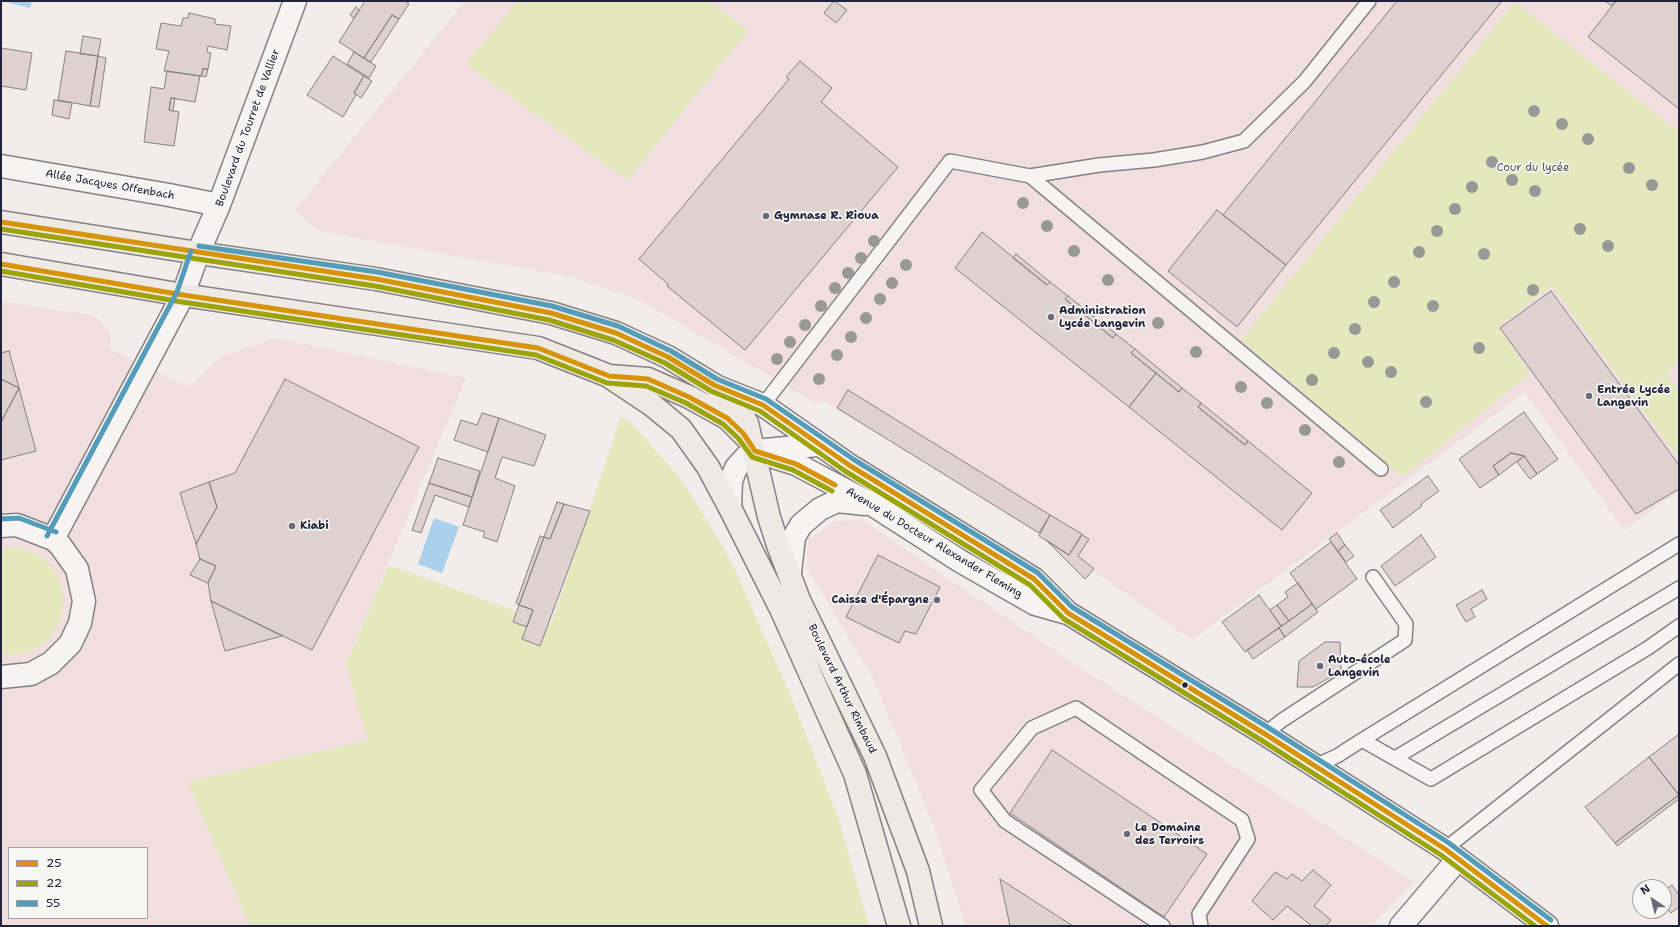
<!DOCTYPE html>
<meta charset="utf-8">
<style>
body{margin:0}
#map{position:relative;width:1680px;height:927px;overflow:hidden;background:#f2ecea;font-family:"Shantell Sans",sans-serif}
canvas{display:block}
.frame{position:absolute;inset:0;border:2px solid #22223b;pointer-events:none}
.legend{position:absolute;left:8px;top:847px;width:140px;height:72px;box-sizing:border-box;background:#f6f6f2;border:1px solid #a1a1a9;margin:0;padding:5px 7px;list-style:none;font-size:12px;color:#22223b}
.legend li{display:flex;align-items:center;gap:8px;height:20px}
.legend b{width:20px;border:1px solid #a1a1a9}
.north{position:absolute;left:1632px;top:879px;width:40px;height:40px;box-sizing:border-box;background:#f6f6f2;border:1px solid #a1a1a9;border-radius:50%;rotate:325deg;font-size:11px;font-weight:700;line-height:16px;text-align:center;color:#22223b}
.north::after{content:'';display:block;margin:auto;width:14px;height:18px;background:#6b6978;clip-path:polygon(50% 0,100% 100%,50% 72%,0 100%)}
</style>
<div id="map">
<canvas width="1680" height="927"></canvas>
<div class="frame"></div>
<ul class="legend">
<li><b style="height:5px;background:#d7940a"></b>25</li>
<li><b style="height:5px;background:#9ca409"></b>22</li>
<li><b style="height:5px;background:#539cba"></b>55</li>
</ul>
<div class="north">N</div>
</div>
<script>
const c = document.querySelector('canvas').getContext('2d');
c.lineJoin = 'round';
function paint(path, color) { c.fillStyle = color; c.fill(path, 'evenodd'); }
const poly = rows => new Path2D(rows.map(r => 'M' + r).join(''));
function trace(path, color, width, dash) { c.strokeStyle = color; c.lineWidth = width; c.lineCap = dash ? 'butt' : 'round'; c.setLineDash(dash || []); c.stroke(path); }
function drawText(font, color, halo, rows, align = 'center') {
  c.font = font + ' "Shantell Sans",sans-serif'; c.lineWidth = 3.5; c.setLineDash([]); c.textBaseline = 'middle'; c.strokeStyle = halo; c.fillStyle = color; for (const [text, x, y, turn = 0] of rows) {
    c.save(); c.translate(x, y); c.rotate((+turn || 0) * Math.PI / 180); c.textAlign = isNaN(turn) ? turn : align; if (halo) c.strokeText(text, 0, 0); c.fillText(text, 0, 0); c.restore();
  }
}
paint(poly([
 [465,1,1679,1,1679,491,1624,530,1525,392,1192,640,1094,571,1085,579,1046,540,1039,536,1039,533,824,400,816,404,642,301,567,276,318,231,295,210],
 [1,301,95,316,111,333,110,349,190,387,222,356,276,338,466,378,346,663,371,741,251,926,1,926],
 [9,848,147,848,147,918,9,918],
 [862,520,1073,663,1414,882,1371,926,966,926,935,829,874,680,807,568,808,540,834,521]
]), '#f0dfde');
paint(poly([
 [518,1,709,1,748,31,627,180,466,64],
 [1515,2,1679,132,1679,358,1667,374,1679,392,1679,459,1552,286,1498,327,1530,373,1403,477,1241,340],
 [621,417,630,422,682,480,728,555,790,694,839,820,869,926,250,926,188,782,368,740,346,664,389,565,551,624],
 [1,548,19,548,37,554,51,566,60,582,64,600,61,618,52,635,39,647,23,654,1,654]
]), '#e3e8bd');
paint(poly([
 [1,1,32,1,30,8],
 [434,518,459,527,442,573,418,564]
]), '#abd0eb');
const building = poly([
 [365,1,404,1,409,4,399,19,392,15,364,58,339,42,365,1],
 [834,1,847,10,836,23,824,13,834,1],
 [1397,1,1502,1,1286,265,1223,215,1397,1],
 [1605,1,1616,1,1612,6,1605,1],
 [1616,1,1679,1,1679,109,1588,37,1616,1],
 [356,7,359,10,354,18,350,15,356,7],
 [189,13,215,19,215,24,231,26,227,50,208,46,207,52,211,53,208,69,203,69,201,76,164,71,169,51,156,49,161,23,181,26,183,18,188,18,189,13],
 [392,15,399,19,371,62,364,58,392,15],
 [83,36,101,39,98,56,80,54,83,36],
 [1,48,32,53,26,90,1,86,1,48],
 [66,51,98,56,90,106,58,100,66,51],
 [354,52,376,66,369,78,347,64,354,52],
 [98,56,106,58,99,107,90,106,98,56],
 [333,56,364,76,354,93,356,95,343,117,307,95,333,56],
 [800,61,832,88,821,102,898,167,745,350,667,286,668,284,639,259,789,79,786,77,800,61],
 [203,69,208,69,206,77,201,76,203,69],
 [167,71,200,76,195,102,171,98,169,110,179,112,174,146,144,142,151,87,164,89,167,71],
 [364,76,372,81,361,98,354,93,364,76],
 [171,98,175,98,173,111,169,110,171,98],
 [54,100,72,103,69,119,52,115,54,100],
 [1217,210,1286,265,1237,327,1168,271,1217,210],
 [982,232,1047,285,1050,282,1068,296,1065,299,1113,338,1116,334,1135,349,1131,353,1156,373,1129,407,955,268,982,232],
 [1016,254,1050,282,1047,285,1013,258,1016,254],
 [1551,291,1679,465,1679,489,1636,514,1500,328,1551,291],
 [1068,296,1116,334,1113,338,1065,299,1068,296],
 [1135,349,1182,388,1179,392,1131,353,1135,349],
 [9,351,19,388,1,379,1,353,9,351],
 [1156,373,1179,392,1182,388,1201,403,1198,407,1245,445,1248,441,1312,493,1282,530,1129,407,1156,373],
 [1,379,19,388,1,422,1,379],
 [285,379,419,447,312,650,211,601,208,583,216,566,200,559,196,544,217,507,209,482,235,473,285,379],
 [19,388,36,451,1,460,1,422,19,388],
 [848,390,1050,515,1039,533,837,408,848,390],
 [1201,403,1248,441,1245,445,1198,407,1201,403],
 [1524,412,1558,459,1537,474,1524,456,1511,453,1493,466,1499,475,1480,488,1459,459,1524,412],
 [482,413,499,418,488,452,454,440,461,420,477,425,482,413],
 [499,418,546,435,534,466,502,457,495,478,515,486,497,542,483,537,485,532,463,525,499,418],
 [1511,453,1524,456,1499,475,1493,466,1511,453],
 [1524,456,1537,474,1530,479,1517,462,1524,456],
 [438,458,480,471,472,497,429,483,438,458],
 [1428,476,1439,491,1421,504,1422,506,1393,528,1380,510,1428,476],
 [209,482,217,507,196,544,180,493,209,482],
 [429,483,472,497,469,507,435,495,421,533,412,530,429,483],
 [557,502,564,504,550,539,544,537,557,502],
 [564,504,590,511,540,646,522,639,533,610,519,605,544,537,550,539,564,504],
 [1050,515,1082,534,1069,555,1039,536,1050,515],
 [1337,533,1345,545,1338,551,1329,539,1337,533],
 [1082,535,1089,539,1078,556,1094,569,1085,579,1046,540,1069,555,1082,535],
 [1421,535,1436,557,1395,586,1381,566,1421,535],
 [540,536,544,537,519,605,516,603,540,536],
 [1331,542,1357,579,1316,609,1290,573,1331,542],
 [1345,545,1354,556,1346,562,1338,551,1345,545],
 [878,555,940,587,916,634,905,631,899,643,846,617,878,555],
 [200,559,216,566,208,583,190,575,200,559],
 [1298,583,1312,604,1289,621,1277,605,1288,597,1285,592,1298,583],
 [1482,590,1487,599,1471,609,1475,617,1466,622,1456,605,1482,590],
 [1259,595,1281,626,1245,652,1222,622,1259,595],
 [211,601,282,636,225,651,211,601],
 [1312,604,1318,612,1285,637,1279,628,1312,604],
 [519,605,533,610,527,627,513,622,519,605],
 [1277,605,1289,621,1281,626,1270,610,1277,605],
 [1279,628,1285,637,1253,659,1247,650,1279,628],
 [1325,642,1340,642,1341,671,1313,687,1297,687,1299,661,1325,642],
 [1679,734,1679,795,1649,757,1679,734],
 [1052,750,1207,854,1164,917,1010,813,1052,750],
 [1649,757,1679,795,1615,843,1585,807,1649,757],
 [1679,795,1679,799,1617,846,1615,843,1679,795],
 [1313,870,1331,885,1314,906,1331,920,1326,926,1312,926,1287,906,1273,920,1252,901,1275,872,1287,879,1292,874,1302,881,1313,870],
 [1000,879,1073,926,1010,926,1000,879],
 [1672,885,1679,895,1679,907,1671,913,1664,905,1664,891,1672,885]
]);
paint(building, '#ded1d0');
trace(building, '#848185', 1);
const lane = poly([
 [1030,176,1099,165,1154,160,1203,152,1244,141,1305,81,1369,1],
 [763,405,950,161,1030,176,1381,469],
 [1265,734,1281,721,1405,640,1406,624,1373,577],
 [1362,740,1679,544],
 [1395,758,1679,588],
 [1315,766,1337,756,1362,740,1431,779,1648,648,1679,626],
 [1445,849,1679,664],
 [1163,926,1005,821,981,790,1032,728,1076,708,1242,820,1248,839,1199,914,1201,926]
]);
const street = poly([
 [1,166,169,195,219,205],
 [198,253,219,205,295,1],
 [1401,926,1458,859]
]);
const secondary = poly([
 [715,386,763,405,849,465,1034,579,1068,613,1265,734,1445,849,1547,926],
 [755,451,796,464,873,505,960,561,1035,604,1067,613],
 [730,508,731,481,736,468,746,457,755,451,817,445],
 [1,526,17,525,53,539,60,545,77,569,84,601,80,623,73,638,70,644,51,663,31,674,1,677],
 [53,539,183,295,198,253],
 [790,572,794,537,801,525,820,509,837,501,865,504]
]);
const primary = poly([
 [1,222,198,253,376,279,551,313,616,333,668,357,714,385,734,403,747,423,769,517,778,545,799,600,875,756,918,871,931,926],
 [1,264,183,295,538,348,609,376,648,379,689,397,727,418,747,438],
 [610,377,652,405,681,429,708,467,730,508,781,609,855,774,899,926]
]);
trace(lane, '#848185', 16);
trace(street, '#848185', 25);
trace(secondary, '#848185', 25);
trace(primary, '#848185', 25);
trace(lane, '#f5f4f2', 13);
trace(street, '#f5f4f2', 22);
trace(secondary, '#f5f4f2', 22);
trace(primary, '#eee9e2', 22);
trace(poly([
 [1,222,376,279,551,313,616,333,668,357,714,385,763,405,849,465,1034,579,1068,613,1265,734,1445,849,1547,926],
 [1,264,183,295,538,348,609,376,648,379,689,397,727,418,743,433,755,451,796,464,835,485]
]), '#d7940a', 5);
trace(poly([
 [1,229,375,286,549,320,613,340,665,363,711,391,760,411,845,471,1030,585,1064,619,1261,740,1441,855,1535,926],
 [1,271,182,302,536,355,607,383,646,386,686,403,723,424,738,438,752,457,793,470,832,491]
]), '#9ca409', 5);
trace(poly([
 [199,246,377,272,552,306,618,326,671,351,717,379,766,399,853,459,1038,573,1072,607,1269,728,1449,843,1551,920],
 [1,519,19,518,56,532],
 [47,536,177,292,191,251]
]), '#539cba', 5);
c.fillStyle = '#989896';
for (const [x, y] of [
 [1534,111],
 [1562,124],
 [1588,139],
 [1492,162],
 [1629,168],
 [1512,180],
 [1652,185],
 [1472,187],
 [1535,191],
 [1023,203],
 [1455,209],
 [1047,226],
 [1580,229],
 [1437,231],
 [874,241],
 [1608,246],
 [1074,251],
 [1419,252],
 [1484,254],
 [861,258],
 [906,265],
 [848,273],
 [1108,280],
 [1394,282],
 [892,283],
 [835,288],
 [1533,290],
 [880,299],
 [1374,302],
 [821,306],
 [1433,306],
 [866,318],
 [1158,323],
 [805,325],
 [1355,329],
 [851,337],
 [790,342],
 [1479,348],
 [1196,352],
 [1334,353],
 [837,355],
 [777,359],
 [1368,362],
 [1391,372],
 [819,379],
 [1312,380],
 [1241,387],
 [1426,402],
 [1267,403],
 [1305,430],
 [1339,462]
]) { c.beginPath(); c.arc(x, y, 6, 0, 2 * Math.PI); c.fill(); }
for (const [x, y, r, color] of [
 [766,216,4,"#6b6978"],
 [1051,317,4,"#6b6978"],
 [1589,396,4,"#6b6978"],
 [292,526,4,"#6b6978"],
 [937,600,4,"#6b6978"],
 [1320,666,4,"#6b6978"],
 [1185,685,3.5,"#22223b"],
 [1127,834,4,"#6b6978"]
]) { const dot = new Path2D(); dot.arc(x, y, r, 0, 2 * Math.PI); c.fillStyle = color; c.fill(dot); trace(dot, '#f6f6f2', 1.5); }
drawText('11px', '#22223b', '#f6f6f2', [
 ["Boulevard du Tourret de Vallier",248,128,-70],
 ["Allée Jacques Offenbach",110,185,10],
 ["Avenue du Docteur Alexander Fleming",934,543,31],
 ["Boulevard Arthur Rimbaud",842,689,64]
]);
drawText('11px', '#4f5352', '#f6f6f2', [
 ["Cour du lycée",1533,168]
]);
drawText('bold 11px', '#22223b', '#f6f6f2', [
 ["Gymnase R. Rioua",774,216],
 ["Administration",1059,311],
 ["Lycée Langevin",1059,324],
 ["Entrée Lycée",1597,390],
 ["Langevin",1597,403],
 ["Kiabi",300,526],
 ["Caisse d'Épargne",929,600,"right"],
 ["Auto-école",1328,660],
 ["Langevin",1328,673],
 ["Le Domaine",1135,828],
 ["des Terroirs",1135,841]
], 'left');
</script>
